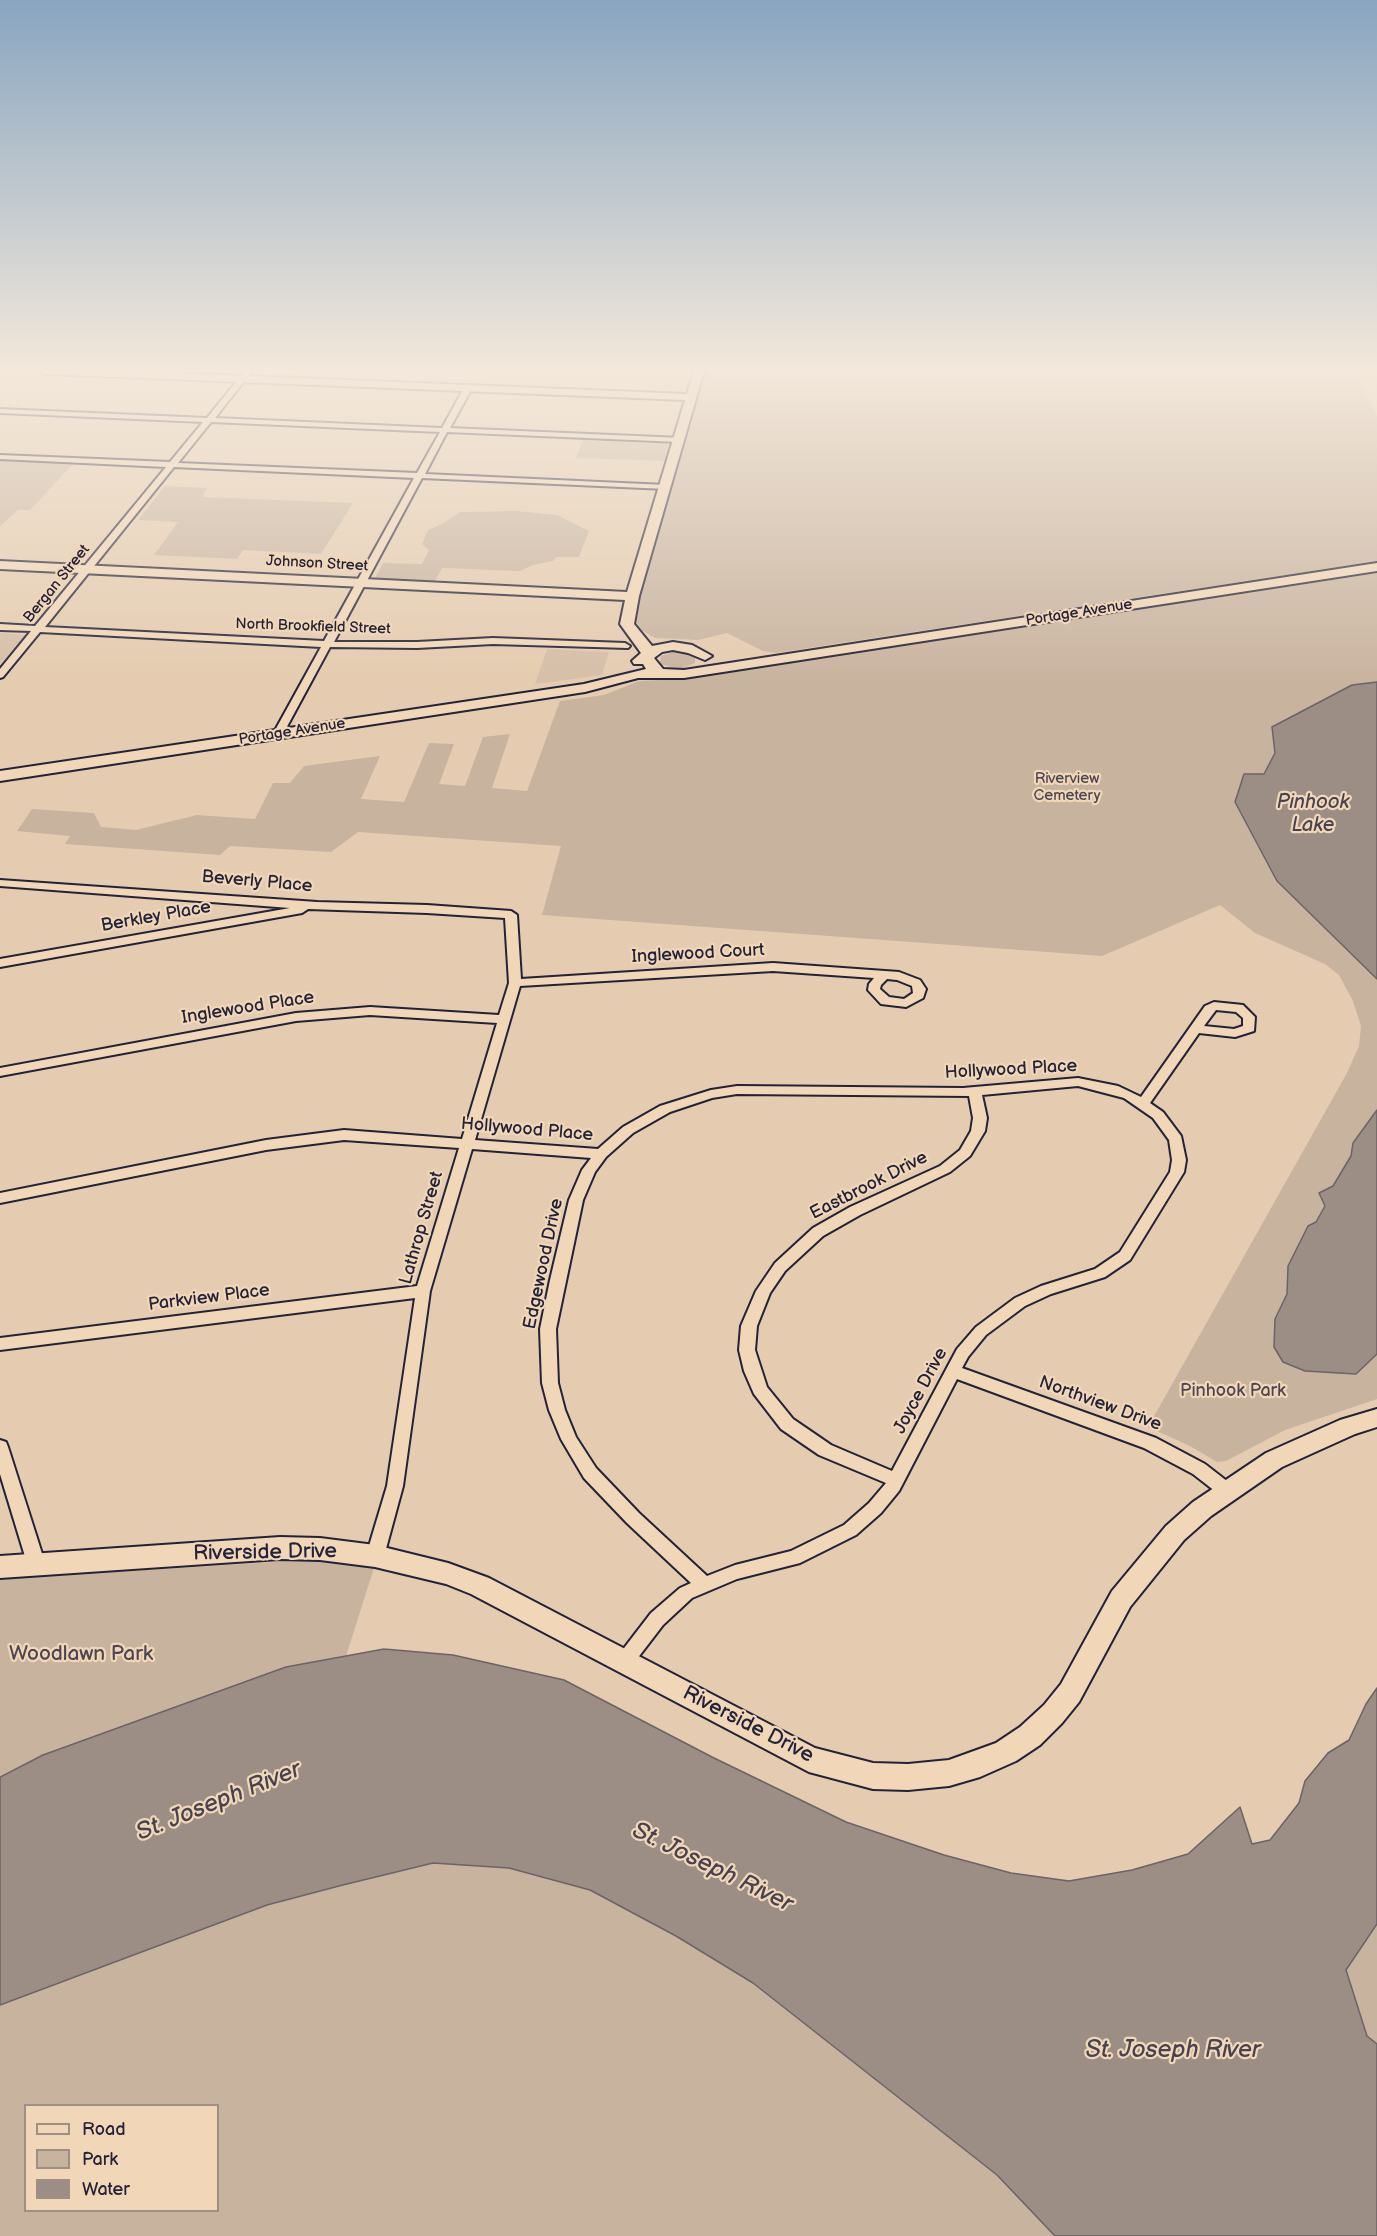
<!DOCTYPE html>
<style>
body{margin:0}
#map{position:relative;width:1377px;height:2236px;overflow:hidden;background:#e5ccb0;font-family:"Balsamiq Sans",sans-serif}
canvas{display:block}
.legend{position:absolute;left:24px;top:2104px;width:195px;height:108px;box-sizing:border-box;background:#f1d7b8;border:2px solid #9e8f86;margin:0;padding:8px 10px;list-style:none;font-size:18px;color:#22223b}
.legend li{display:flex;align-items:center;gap:12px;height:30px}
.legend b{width:30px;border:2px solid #9e8f86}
</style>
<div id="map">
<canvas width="1377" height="2236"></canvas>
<ul class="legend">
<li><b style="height:8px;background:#f1d7b8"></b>Road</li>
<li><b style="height:16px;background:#c8b39f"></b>Park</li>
<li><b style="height:16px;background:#9c8e85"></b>Water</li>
</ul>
</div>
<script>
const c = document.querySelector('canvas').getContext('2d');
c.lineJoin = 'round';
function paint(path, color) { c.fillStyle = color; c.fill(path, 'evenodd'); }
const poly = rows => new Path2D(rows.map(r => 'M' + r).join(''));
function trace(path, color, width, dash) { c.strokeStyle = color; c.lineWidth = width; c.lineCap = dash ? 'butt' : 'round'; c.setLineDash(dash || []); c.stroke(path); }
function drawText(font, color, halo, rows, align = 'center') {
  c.font = font + ' "Balsamiq Sans",sans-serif'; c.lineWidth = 4.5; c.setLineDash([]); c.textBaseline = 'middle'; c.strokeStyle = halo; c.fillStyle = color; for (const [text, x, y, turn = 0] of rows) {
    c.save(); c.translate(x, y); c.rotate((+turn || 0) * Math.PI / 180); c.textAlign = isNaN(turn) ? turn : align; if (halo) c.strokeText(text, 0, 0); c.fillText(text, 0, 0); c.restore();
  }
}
paint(poly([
 [0,633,25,635,0,664],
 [547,649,609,652,602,675,535,684]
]), '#d6bea7');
paint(poly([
 [704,371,1355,371,1377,416,1377,561,776,653,763,651,727,633,698,640,655,638,641,630,635,622,634,614],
 [583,440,669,444,665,461,576,458],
 [0,460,73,464,30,510,18,510,0,526],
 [165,486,207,488,202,497,353,503,321,554,243,550,237,559,154,555,178,522,138,520],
 [516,511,557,515,589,531,579,557,556,557,553,561,533,565,520,571,442,568,435,581,375,578,383,563,422,564,429,550,422,544,428,530,442,524,460,512],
 [1377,573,1377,682,1352,685,1272,727,1275,753,1264,774,1277,881,1377,979,1377,1110,1353,1143,1351,1156,1325,1206,1288,1266,1288,1294,1275,1319,1274,1347,1283,1362,1305,1371,1356,1374,1377,1354,1377,1399,1285,1430,1226,1461,1217,1462,1190,1446,1148,1427,1347,1073,1359,1046,1361,1026,1353,1001,1339,975,1325,964,1255,933,1220,905,1102,956,542,915,561,846,358,832,331,852,230,846,220,855,65,844,70,836,17,831,32,809,94,813,101,827,136,830,197,815,255,819,273,783,290,783,304,766,380,756,361,799,404,802,429,743,454,744,439,784,465,786,483,737,510,734,492,788,527,791,560,701,604,695,639,681,684,679],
 [674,652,689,654,695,658,695,663,680,669,660,664,661,656],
 [308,1560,374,1568,346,1656,286,1667,43,1755,0,1776,0,1579],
 [433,1863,509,1868,590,1890,676,1936,753,1983,997,2175,1055,2236,0,2236,0,2005,267,1905],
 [26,2106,218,2106,218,2210,26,2210],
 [1377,1924,1377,2044,1367,2036,1346,1970]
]), '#c8b39f');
const water = poly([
 [1377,682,1377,979,1277,881,1235,802,1244,774,1264,774,1275,753,1272,727,1352,685,1377,682],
 [1377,1110,1377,1354,1356,1374,1305,1371,1283,1362,1274,1347,1275,1319,1287,1294,1288,1266,1308,1226,1316,1222,1325,1206,1319,1193,1333,1186,1351,1156,1353,1143,1377,1110],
 [384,1649,453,1655,564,1680,712,1757,846,1822,944,1855,1011,1873,1069,1881,1132,1870,1188,1854,1240,1807,1252,1844,1270,1840,1299,1803,1305,1781,1328,1753,1349,1740,1366,1704,1377,1688,1377,1924,1346,1970,1367,2036,1377,2044,1377,2236,1055,2236,997,2175,753,1983,676,1936,590,1890,509,1868,433,1863,343,1885,267,1905,0,2005,0,1777,43,1755,286,1667,384,1649]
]);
paint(water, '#9c8e85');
trace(water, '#6b6367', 1.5);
const street = poly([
 [245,371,252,371,215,418,442,428,464,388,468,386,472,388,450,428,682,438,682,442,679,442,447,432,425,474,666,485,670,487,666,489,422,478,334,642,417,642,493,638,625,643,630,646,628,648,493,644,417,648,330,647,283,734,278,737,273,734,321,647,40,632,3,677,0,678,0,669,31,631,0,630,0,624,35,626,166,467,0,459,0,455,170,462,203,422,0,413,0,409,207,418,245,371],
 [211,422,440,432,417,473,178,463,211,422],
 [174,467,414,478,324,641,45,627,174,467],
 [0,880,317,902,427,905,511,911,517,915,521,979,773,963,899,972,920,980,926,989,923,998,906,1007,881,1004,868,990,869,984,874,978,773,971,520,986,475,1140,598,1149,623,1127,660,1106,711,1090,737,1086,963,1088,1078,1078,1118,1086,1141,1097,1205,1006,1214,1002,1243,1005,1255,1017,1254,1031,1235,1037,1199,1033,1150,1103,1163,1112,1181,1136,1186,1160,1184,1172,1130,1260,1105,1277,1051,1294,1025,1306,986,1335,968,1357,962,1368,1156,1438,1205,1464,1232,1485,1234,1490,1232,1495,1226,1497,1220,1495,1193,1474,1144,1448,957,1379,899,1491,881,1513,856,1535,800,1563,737,1579,692,1598,663,1625,630,1668,624,1670,618,1668,615,1662,618,1656,651,1613,680,1588,691,1583,627,1523,584,1478,561,1439,549,1410,542,1383,540,1329,550,1280,569,1200,582,1170,591,1158,472,1149,430,1291,403,1486,384,1556,381,1561,375,1563,369,1561,366,1556,387,1486,415,1298,0,1350,0,1338,417,1286,459,1148,344,1140,266,1150,0,1203,0,1193,266,1140,344,1130,462,1139,497,1023,370,1015,296,1021,0,1076,0,1068,296,1013,370,1007,499,1015,509,983,505,918,427,913,308,909,302,913,0,967,0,959,290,908,0,886,0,880],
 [887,979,897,980,912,986,913,993,904,999,889,997,880,989,881,985,887,979],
 [1216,1010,1236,1012,1243,1018,1243,1026,1234,1029,1204,1026,1216,1010],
 [1078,1086,1124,1098,1153,1118,1169,1140,1172,1160,1170,1172,1120,1252,1095,1269,1041,1286,1015,1298,976,1327,957,1349,892,1471,831,1445,793,1419,767,1387,755,1350,757,1326,770,1293,785,1271,823,1236,860,1215,950,1172,970,1156,985,1131,987,1118,982,1095,1078,1086],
 [737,1094,969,1096,973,1118,971,1131,960,1150,940,1166,850,1207,813,1228,775,1263,756,1291,741,1326,739,1350,744,1371,754,1394,781,1429,819,1455,886,1483,869,1503,844,1525,791,1551,735,1565,707,1576,639,1513,596,1468,576,1437,565,1410,558,1383,556,1329,583,1200,595,1172,606,1157,633,1133,670,1112,712,1098,737,1094],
 [0,1440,6,1442,8,1447,45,1563,42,1568,36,1570,30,1568,27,1563,0,1474,0,1440]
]);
const secondary = poly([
 [39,371,126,371,687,394,694,371,704,371,639,596,634,624,652,646,673,642,692,645,712,656,705,660,688,653,673,650,662,652,654,658,663,669,684,670,1377,563,1377,571,684,678,638,678,585,692,0,781,0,771,584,684,646,669,643,664,634,664,632,661,641,653,620,624,625,600,0,569,0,561,627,592,685,400,44,374,39,371],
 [1377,1409,1377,1427,1355,1434,1282,1467,1211,1516,1184,1540,1130,1607,1079,1702,1062,1723,1040,1745,1016,1761,980,1777,949,1786,908,1790,873,1789,809,1772,471,1594,446,1584,375,1567,320,1560,280,1559,0,1578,0,1556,280,1537,320,1538,375,1545,448,1563,489,1578,815,1748,873,1763,908,1764,949,1760,996,1743,1020,1727,1044,1705,1061,1684,1112,1591,1166,1526,1193,1502,1266,1453,1340,1420,1377,1409]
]);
trace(street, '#22223b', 4);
trace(secondary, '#22223b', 4);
paint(street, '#f1d7b8');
paint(secondary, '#f1d7b8');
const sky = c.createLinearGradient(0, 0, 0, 684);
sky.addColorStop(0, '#89a5c0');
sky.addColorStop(0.54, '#f3e8db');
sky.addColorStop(1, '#f3e8db00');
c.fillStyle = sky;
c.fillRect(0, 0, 1377, 684);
drawText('15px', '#22223b', '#f1d7b8', [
 ["Johnson Street",317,564,3],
 ["Bergan Street",57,584,-51],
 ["Portage Avenue",1079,613,-9],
 ["North Brookfield Street",313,627,2],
 ["Portage Avenue",292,732,-9]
]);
drawText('15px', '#4c4654', '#f1d7b8', [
 ["Riverview",1067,779],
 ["Cemetery",1067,796]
]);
drawText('18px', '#22223b', '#f1d7b8', [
 ["Beverly Place",257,882,5],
 ["Berkley Place",156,917,-10],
 ["Inglewood Court",698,954,-3],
 ["Inglewood Place",248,1008,-9],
 ["Hollywood Place",1011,1070,-3],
 ["Hollywood Place",527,1130,5],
 ["Eastbrook Drive",869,1186,-27],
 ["Lathrop Street",422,1228,-74],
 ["Edgewood Drive",544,1264,-78],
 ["Parkview Place",209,1298,-7],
 ["Joyce Drive",921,1391,-62],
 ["Northview Drive",1100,1404,20]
]);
drawText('18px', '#4c4654', '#f1d7b8', [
 ["Pinhook Park",1233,1391]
]);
drawText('italic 20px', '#474251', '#f1d7b8', [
 ["Pinhook",1313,803],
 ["Lake",1313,826]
]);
drawText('21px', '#22223b', '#f1d7b8', [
 ["Riverside Drive",265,1553,-1],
 ["Riverside Drive",748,1725,27]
]);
drawText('21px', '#4c4654', '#f1d7b8', [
 ["Woodlawn Park",81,1655]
]);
drawText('italic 24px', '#474251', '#f1d7b8', [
 ["St. Joseph River",219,1802,-22],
 ["St. Joseph River",712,1868,26],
 ["St. Joseph River",1173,2051]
]);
</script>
